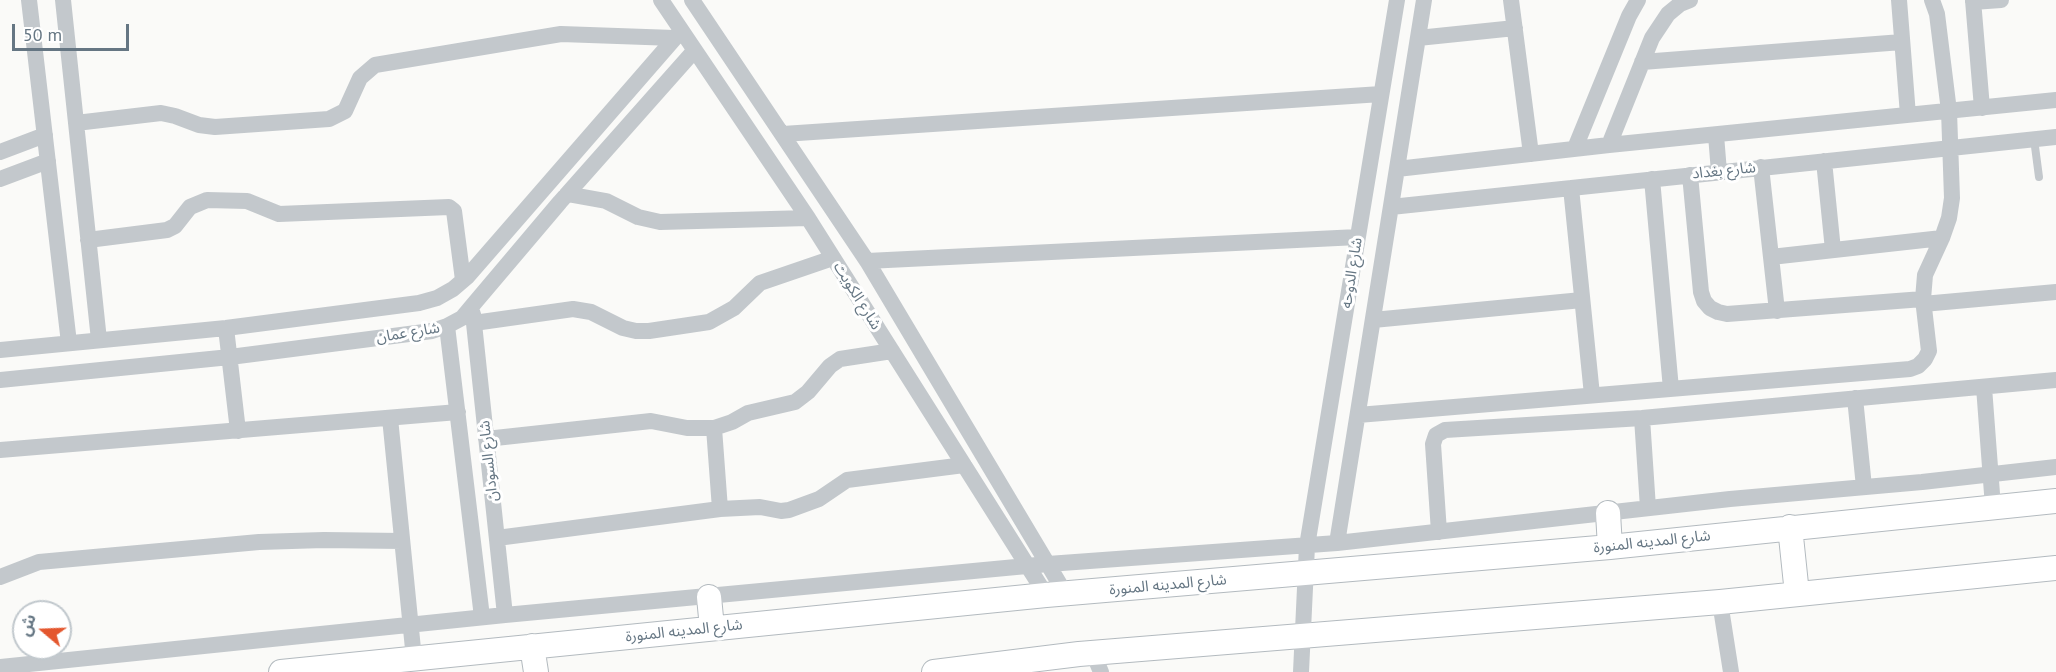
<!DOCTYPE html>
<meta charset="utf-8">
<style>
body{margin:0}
#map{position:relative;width:2056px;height:672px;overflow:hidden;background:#fafaf8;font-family:"PT Sans","Noto Sans Arabic",sans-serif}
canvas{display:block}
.north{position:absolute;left:12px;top:600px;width:60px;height:60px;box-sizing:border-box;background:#fff;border:2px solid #c1c8cd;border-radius:50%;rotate:289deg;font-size:16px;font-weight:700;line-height:24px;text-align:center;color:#657683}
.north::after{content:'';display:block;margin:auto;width:21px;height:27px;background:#e4572e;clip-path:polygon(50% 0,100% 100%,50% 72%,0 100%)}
.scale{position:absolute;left:12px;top:24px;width:117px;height:27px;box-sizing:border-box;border:3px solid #657683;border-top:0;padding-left:8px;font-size:18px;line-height:21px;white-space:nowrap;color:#657683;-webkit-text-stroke:4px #fff;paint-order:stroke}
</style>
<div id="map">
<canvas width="2056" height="672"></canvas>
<div class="north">ش</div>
<div class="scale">50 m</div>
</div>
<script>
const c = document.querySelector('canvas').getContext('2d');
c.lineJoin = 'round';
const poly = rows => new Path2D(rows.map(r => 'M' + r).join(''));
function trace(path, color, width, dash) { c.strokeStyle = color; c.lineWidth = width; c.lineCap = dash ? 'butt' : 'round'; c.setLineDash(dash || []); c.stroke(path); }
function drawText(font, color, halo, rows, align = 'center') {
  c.font = font + ' "PT Sans","Noto Sans Arabic",sans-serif'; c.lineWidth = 6; c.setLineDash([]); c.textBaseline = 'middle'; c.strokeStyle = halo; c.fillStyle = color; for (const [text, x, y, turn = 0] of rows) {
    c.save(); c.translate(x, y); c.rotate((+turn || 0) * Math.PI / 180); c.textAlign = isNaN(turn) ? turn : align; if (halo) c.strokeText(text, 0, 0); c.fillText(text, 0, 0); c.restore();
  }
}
const secondary = poly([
 [1608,513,1610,547],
 [1790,527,1797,594],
 [709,597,712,628],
 [532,646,536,672],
 [281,672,1046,595,1610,547,2056,501],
 [934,672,1079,654,1720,602,2056,568]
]);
trace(secondary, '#b3babf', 26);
trace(poly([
 [2034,139,2039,177]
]), '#c3c8cc', 8);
trace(poly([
 [29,0,69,343],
 [63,0,99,340],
 [661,0,808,218,1046,595],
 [692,0,867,261,1065,593],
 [1511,0,1531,154],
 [1899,0,1908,115],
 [1973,0,1982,108],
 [1973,2,2001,0],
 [1418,38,1515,28],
 [1642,62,1902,42],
 [76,123,161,113,175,116,199,125,215,127,329,119,345,111,360,78,375,65,561,34,674,38],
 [783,134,1381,94],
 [1716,135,1719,172],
 [1609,145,1652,38,1668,14,1680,4,1690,0],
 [1575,148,1629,16,1638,0],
 [0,152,45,135],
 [1824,161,1833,250],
 [1761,167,1777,311],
 [1397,169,1609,145,2056,100],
 [1690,175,1701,292,1704,301,1710,308,1718,312,1727,314,1923,299],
 [0,179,48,161],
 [1652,179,1671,389],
 [1571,188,1592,395],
 [567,194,606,201,638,217,660,222,808,218],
 [1391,207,2056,137],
 [88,240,167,230,175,226,190,207,207,200,247,201,279,214,449,207,454,211,463,280],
 [1771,257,1942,238],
 [867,261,1358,237],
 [1923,304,2056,292],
 [473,314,505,615],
 [1373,320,1582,300],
 [474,323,573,309,591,312,623,328,636,331,649,331,709,322,734,308,760,283,833,258],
 [447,326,482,617],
 [226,328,238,431],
 [0,350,226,328,419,303,437,298,453,289,467,277,681,31],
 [0,380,230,357,432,331,447,326,462,318,472,306,560,202,694,51],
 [1984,387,1993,507],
 [1855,398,1864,487],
 [1358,415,1910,369,1918,366,1925,359,1929,351,1923,299,1925,275,1942,238,1949,218,1952,198,1949,111,1937,14,1932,0],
 [390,418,414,659],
 [1642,418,1648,508],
 [714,428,720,509],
 [486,439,651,421,687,428,714,428,732,422,748,413,795,402,808,392,830,366,840,359,892,351],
 [0,450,458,412],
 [1439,532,1433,444,1436,435,1445,430,1642,418,2056,380],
 [497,538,720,509,760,507,781,511,789,510,819,499,847,480,964,465],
 [1337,543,1424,0],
 [0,577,39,562,259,542,324,540,402,541],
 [1720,602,1731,672],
 [1093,653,1101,672],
 [0,667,505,615,1048,564,1337,543,1730,499,1922,482,2056,467],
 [1301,672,1307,546,1397,0]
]), '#c3c8cc', 16);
trace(secondary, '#fff', 24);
drawText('15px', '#657683', '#fff', [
 ["شارع بغداد",1724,171,-6],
 ["شارع الدوحه",1352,273,-81],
 ["شارع الكويت",857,296,58],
 ["شارع عمان",408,333,-9],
 ["شارع السودان",489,461,-96],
 ["شارع المدينه المنورة",1652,542,-6],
 ["شارع المدينه المنورة",1168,585,-5],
 ["شارع المدينه المنورة",684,631,-6]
]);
</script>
